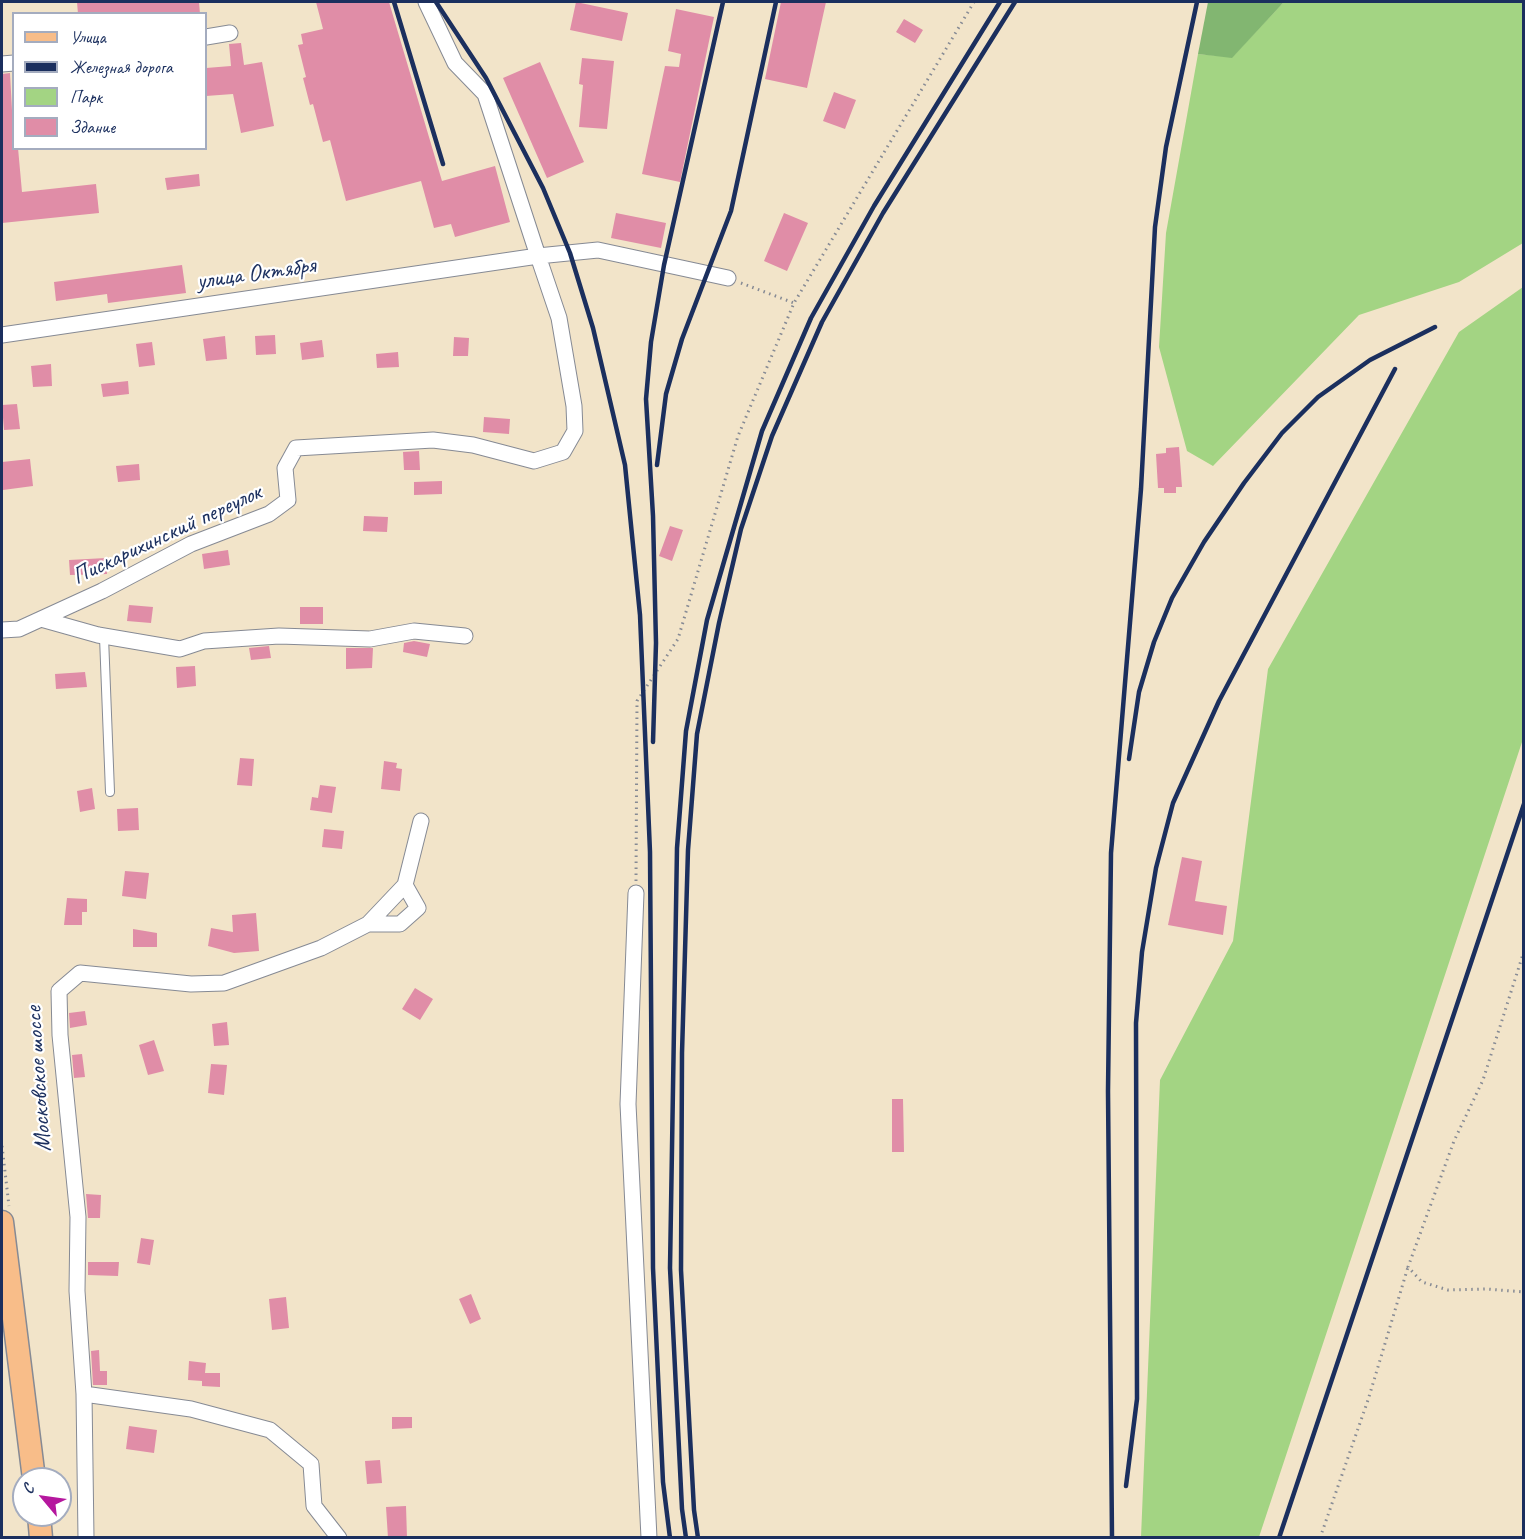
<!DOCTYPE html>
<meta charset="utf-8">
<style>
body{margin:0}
#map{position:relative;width:1525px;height:1539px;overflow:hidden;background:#f2e4c9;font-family:Caveat,sans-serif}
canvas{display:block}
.frame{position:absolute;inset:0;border:3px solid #1b2f5e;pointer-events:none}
.legend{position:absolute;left:12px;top:12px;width:195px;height:138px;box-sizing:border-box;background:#fff;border:2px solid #a4acbf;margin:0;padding:8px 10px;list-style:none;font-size:18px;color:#1b2f5e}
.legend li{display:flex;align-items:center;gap:12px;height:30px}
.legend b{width:30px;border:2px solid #a4acbf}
.north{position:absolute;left:12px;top:1467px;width:60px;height:60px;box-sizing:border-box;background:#fff;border:2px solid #a4acbf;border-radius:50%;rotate:299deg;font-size:16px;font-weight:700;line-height:24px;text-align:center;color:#1b2f5e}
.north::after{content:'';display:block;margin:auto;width:21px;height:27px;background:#b5179e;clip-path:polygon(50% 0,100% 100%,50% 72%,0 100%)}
</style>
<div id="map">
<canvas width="1525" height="1539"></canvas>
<div class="frame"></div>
<ul class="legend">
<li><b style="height:8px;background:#f8bd89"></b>Улица</li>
<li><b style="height:8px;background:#1b2f5e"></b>Железная дорога</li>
<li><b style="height:16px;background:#a3d483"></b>Парк</li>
<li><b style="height:16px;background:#e08da7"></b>Здание</li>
</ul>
<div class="north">С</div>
</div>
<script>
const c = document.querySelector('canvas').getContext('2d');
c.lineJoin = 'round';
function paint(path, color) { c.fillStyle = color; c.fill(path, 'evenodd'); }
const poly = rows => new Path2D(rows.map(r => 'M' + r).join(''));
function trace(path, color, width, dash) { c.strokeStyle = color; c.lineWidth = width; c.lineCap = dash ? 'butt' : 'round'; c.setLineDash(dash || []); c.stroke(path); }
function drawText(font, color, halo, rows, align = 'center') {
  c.font = font + ' Caveat,sans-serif'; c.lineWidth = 4.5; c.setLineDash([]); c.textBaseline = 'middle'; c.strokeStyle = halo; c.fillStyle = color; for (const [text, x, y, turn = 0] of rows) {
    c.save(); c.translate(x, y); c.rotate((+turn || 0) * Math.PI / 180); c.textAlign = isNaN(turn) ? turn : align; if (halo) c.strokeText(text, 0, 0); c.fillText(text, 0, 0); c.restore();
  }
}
paint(poly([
 [1284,2,1523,2,1523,243,1459,282,1359,315,1213,466,1187,451,1159,347,1166,233,1198,54,1232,57],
 [1523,287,1523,739,1259,1537,1141,1537,1160,1080,1233,941,1268,669,1459,332]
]), '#a3d483');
paint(poly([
 [1208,2,1284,2,1232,58,1198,54]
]), '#82b671');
paint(poly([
 [77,2,199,2,200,14,78,14],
 [316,2,389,2,442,181,495,166,510,222,455,237,451,224,434,228,421,181,346,201,330,140,323,142,313,104,310,105,303,78,306,77,298,45,303,44,301,34,323,29],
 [576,2,628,13,622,41,570,30],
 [781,2,826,2,807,88,765,79],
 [676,9,714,17,680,182,642,174,665,66,679,67,681,54,668,51],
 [904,19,923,30,915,43,896,32],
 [241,43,244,65,262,62,274,126,241,133,233,94,206,96,206,68,231,66,229,44],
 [582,58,614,61,607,129,579,127,583,85,579,84],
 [540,62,584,162,547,178,503,78],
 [10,73,14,148,18,148,22,192,96,184,99,213,2,223,2,74],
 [834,92,856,100,845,129,823,121],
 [199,174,200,186,167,190,165,178],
 [616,213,666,223,661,248,611,238],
 [784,213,808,223,787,271,764,261],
 [182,265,186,293,108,303,107,294,56,301,54,282],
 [275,335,276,354,256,355,255,336],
 [225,336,227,359,206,361,203,339],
 [454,337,469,338,468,356,453,356],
 [322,340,324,357,302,360,300,343],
 [152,342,155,365,139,367,136,344],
 [398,352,399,367,377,368,376,354],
 [51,364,52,386,33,387,31,366],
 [128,381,129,394,103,397,101,384],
 [17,404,20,429,4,430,2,405],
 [484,417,510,419,509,434,483,432],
 [1179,447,1182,487,1176,487,1176,493,1164,493,1164,488,1158,488,1156,454,1166,453,1166,448],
 [419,451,420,470,404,470,403,452],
 [30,459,33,486,3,490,2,462],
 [139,464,140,480,118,482,116,466],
 [442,481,442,494,414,495,414,482],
 [364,516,388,517,387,532,363,531],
 [670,526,683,530,672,561,659,556],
 [228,550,230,565,204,569,202,554],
 [106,558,107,574,70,575,69,560],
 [129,605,153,607,151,623,127,621],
 [300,607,323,607,323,624,300,624],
 [414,641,430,644,427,657,403,652,404,643],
 [269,646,271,658,251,660,249,648],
 [346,648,373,648,372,668,346,669],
 [195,666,196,686,177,688,176,667],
 [85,672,87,687,56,689,55,674],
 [240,758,254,759,252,786,237,785],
 [384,761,397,763,396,768,402,769,400,791,381,789],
 [320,785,336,787,332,813,310,810,312,797,318,798],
 [92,788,95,809,80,812,77,791],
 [138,808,139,830,118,831,117,809],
 [324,829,344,831,342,849,322,847],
 [1182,857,1202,861,1195,901,1227,906,1223,935,1168,925],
 [125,871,149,873,146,899,122,896],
 [67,898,87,899,87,912,82,912,82,925,64,925],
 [256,913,259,951,234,953,208,946,211,928,233,932,232,915],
 [133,929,157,933,157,947,133,947],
 [415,988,433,999,420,1020,402,1009],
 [85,1011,87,1025,70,1028,69,1013],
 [227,1022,229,1045,214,1046,212,1024],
 [154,1040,164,1071,148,1075,139,1045],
 [82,1054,85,1077,74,1078,72,1055],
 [211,1064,227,1065,224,1095,208,1093],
 [892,1099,903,1099,904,1152,892,1152],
 [86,1194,101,1195,100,1218,88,1218],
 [141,1238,154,1240,150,1265,137,1263],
 [88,1262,119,1262,118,1276,88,1275],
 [471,1294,481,1319,470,1324,459,1299],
 [286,1297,289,1328,272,1330,269,1299],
 [99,1350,100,1371,107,1371,107,1385,93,1385,91,1351],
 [189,1361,206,1363,205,1373,220,1373,220,1387,202,1386,202,1381,188,1380],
 [392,1417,412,1417,412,1428,392,1429],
 [129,1426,157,1430,154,1453,126,1449],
 [380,1460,382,1483,367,1484,365,1461],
 [406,1506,407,1538,388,1538,386,1507]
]), '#e08da7');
const service = poly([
 [104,637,110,792]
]);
const minor = poly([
 [206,37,230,33],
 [2,64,14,63],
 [2,335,538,256,485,94,455,63,426,2],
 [41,619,98,635,180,649,204,641,279,636,370,639,414,631,465,636],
 [2,630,19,629,102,591,191,544,269,514,288,500,285,468,296,448,433,440,473,445,534,461,563,452,575,431,574,406,559,318,538,256,598,250,728,278],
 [636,893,628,1104,649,1538],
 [368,924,400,924,418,908,405,885],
 [84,1394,191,1409,270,1430,311,1464,314,1506,339,1538],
 [86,1538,84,1394,77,1291,78,1217,60,1035,59,991,80,973,191,984,224,983,321,948,368,924,405,885,421,821]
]);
const primary = poly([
 [2,1222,34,1479],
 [39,1515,41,1538]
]);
trace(service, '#868a94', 10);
trace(minor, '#868a94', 17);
trace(primary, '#868a94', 25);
trace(poly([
 [741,283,794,303],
 [636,881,637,701,678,639,738,436,794,303,974,2],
 [1524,951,1483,1080,1454,1141,1408,1267,1422,1282,1448,1290,1487,1289,1524,1292],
 [2,1146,9,1206],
 [1320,1538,1368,1400,1408,1267]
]), '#868a94', 3, [1.5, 4.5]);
trace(service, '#fff', 8);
trace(minor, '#fff', 15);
trace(primary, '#f8bd89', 22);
trace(poly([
 [394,2,443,164],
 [436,2,486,78,543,188,570,253,593,328,625,465,640,615,650,852,653,1268,663,1482,670,1538],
 [657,465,666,394,682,339,731,211,776,2],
 [653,742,656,643,653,516,646,399,651,342,664,265,723,2],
 [1129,759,1139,692,1154,642,1172,598,1204,542,1244,483,1282,433,1318,397,1370,360,1435,327],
 [1126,1486,1137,1399,1136,1023,1142,952,1156,868,1173,803,1219,701,1395,369],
 [686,1538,682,1509,670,1268,677,848,686,731,707,620,762,431,811,318,874,206,1000,2],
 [698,1538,694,1510,681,1270,682,1053,688,850,697,734,719,623,741,529,772,436,822,322,883,213,1015,2],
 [1112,1538,1108,1091,1111,853,1141,489,1155,227,1166,147,1197,2],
 [1279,1538,1524,804]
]), '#1b2f5e', 4.5);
drawText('24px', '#1b2f5e', '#fff', [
 ["улица Октября",256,274,-8],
 ["Пискарихинский переулок",167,535,-25],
 ["Московское шоссе",39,1079,-94]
]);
</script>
